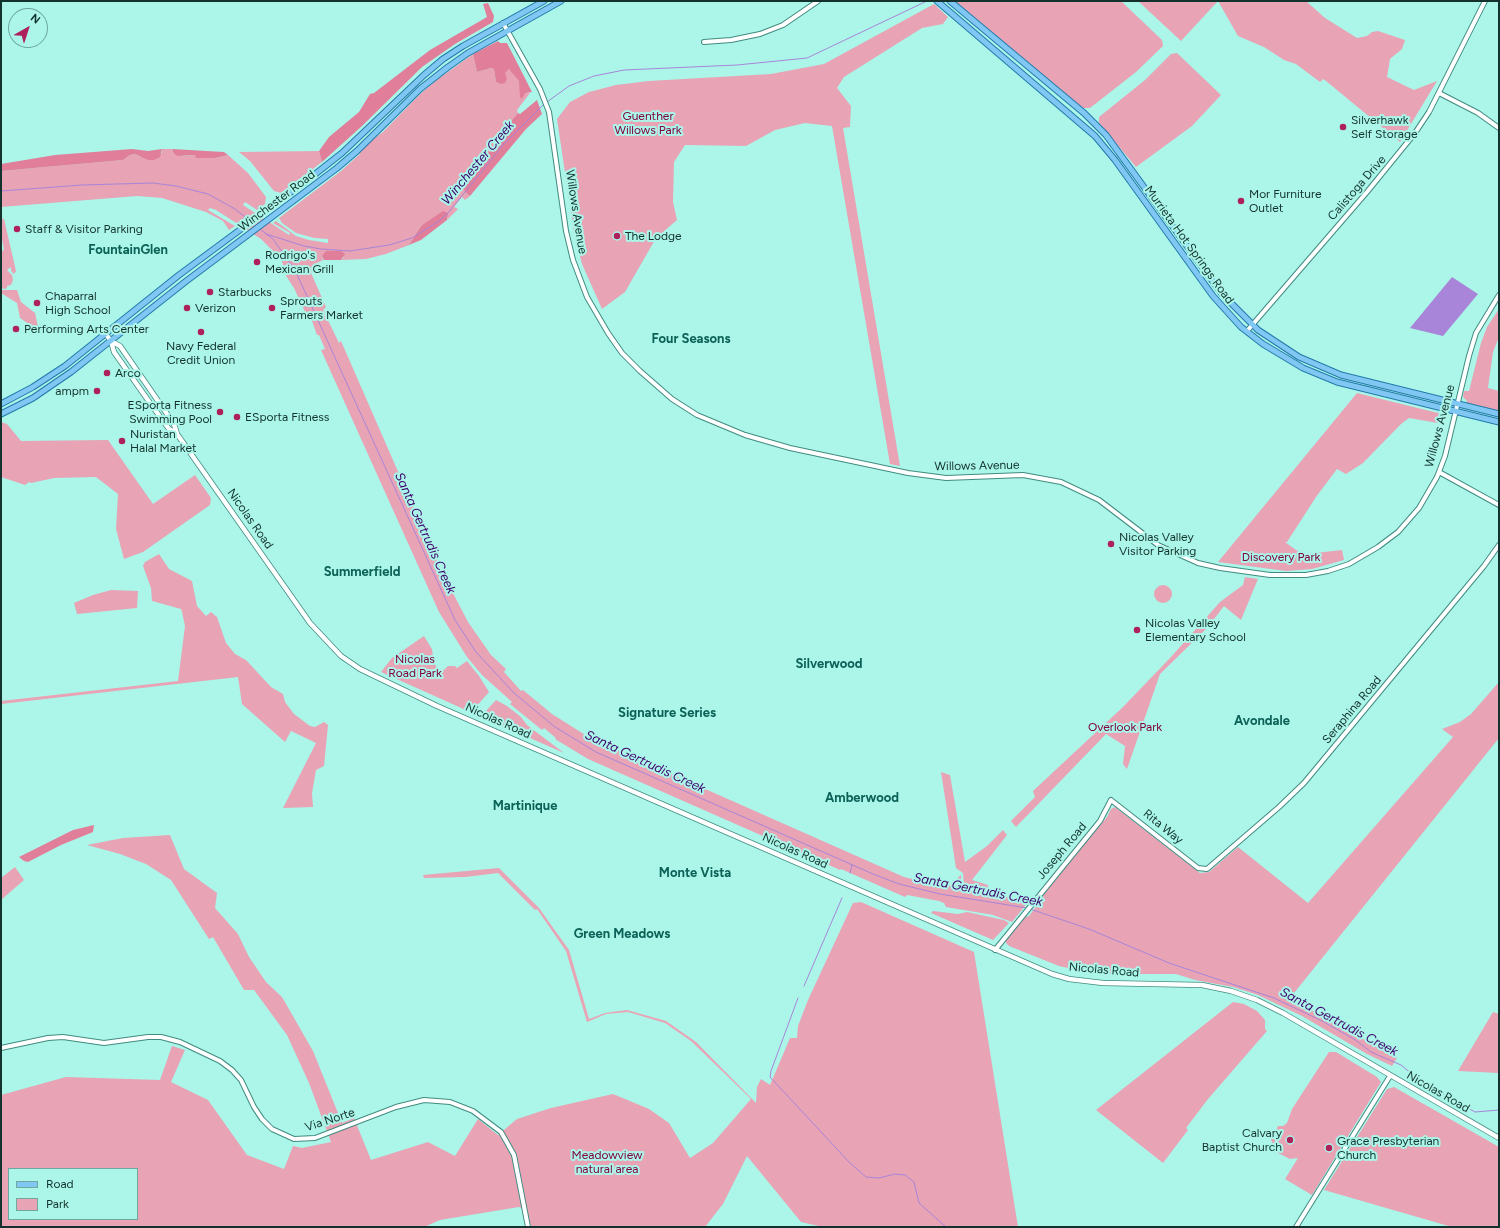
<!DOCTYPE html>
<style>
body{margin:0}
#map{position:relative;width:1500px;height:1228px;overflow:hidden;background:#abf6e9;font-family:Figtree,sans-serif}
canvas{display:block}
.frame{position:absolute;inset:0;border:2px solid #13322d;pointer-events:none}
.legend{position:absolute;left:8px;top:1168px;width:130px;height:52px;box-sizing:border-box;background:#abf6e9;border:1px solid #6ea89e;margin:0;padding:5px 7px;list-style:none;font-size:12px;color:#13322d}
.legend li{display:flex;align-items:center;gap:8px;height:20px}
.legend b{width:20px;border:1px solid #6ea89e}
.north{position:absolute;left:8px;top:8px;width:40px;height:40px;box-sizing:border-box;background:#abf6e9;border:1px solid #6ea89e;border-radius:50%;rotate:39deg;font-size:11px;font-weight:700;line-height:16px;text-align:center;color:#13322d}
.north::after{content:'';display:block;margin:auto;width:14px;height:18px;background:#ae205a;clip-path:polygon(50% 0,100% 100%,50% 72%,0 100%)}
</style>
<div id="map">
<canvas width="1500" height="1228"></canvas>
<div class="frame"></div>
<ul class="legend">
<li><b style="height:5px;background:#80c7f4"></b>Road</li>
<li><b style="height:11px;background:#e8a3b5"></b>Park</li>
</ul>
<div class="north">N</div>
</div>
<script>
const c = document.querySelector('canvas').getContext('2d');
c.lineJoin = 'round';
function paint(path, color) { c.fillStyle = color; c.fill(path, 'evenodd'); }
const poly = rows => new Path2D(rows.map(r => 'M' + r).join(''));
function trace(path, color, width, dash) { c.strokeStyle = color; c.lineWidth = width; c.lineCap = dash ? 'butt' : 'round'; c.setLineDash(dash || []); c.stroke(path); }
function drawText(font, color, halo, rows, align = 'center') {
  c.font = font + ' Figtree,sans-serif'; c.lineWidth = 4; c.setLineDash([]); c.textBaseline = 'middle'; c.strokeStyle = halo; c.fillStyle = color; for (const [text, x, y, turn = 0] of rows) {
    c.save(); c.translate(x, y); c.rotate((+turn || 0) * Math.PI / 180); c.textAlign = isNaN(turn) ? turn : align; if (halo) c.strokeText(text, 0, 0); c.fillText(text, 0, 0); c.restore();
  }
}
paint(poly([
 [955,1,1121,1,1162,40,1163,46,1136,72,1090,108,1083,108],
 [1138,1,1218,1,1181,41],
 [1218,1,1306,1,1325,18,1357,38,1367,36,1372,32,1378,31,1405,40,1402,49,1390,59,1387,77,1414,90,1437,81,1400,142,1326,81,1323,79,1320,82,1296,64,1284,60,1264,47,1238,36],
 [934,4,948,17,943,24,922,28,844,77,837,88,851,106,850,127,843,128,900,466,890,464,832,126,805,123,775,130,746,146,685,145,674,162,673,202,677,220,656,238,625,292,602,309,582,264,574,233,557,119,570,102,589,92,616,85,649,81,771,74,824,64],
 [1177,53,1221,95,1192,126,1136,167,1099,123,1099,117,1145,80,1171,54],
 [473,54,477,72,491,68,494,69,496,82,500,84,506,70,509,69,512,71,519,81,521,92,530,93,517,110,518,113,503,130,502,138,469,174,463,184,465,192,470,196,465,200,462,197,454,207,458,209,447,220,448,217,421,226,409,245,386,254,366,259,341,260,344,257,322,256,323,260,315,264,311,273,326,307,323,310,339,343,341,341,441,570,468,622,491,655,506,669,504,672,521,691,523,690,552,714,590,738,904,877,930,883,944,884,948,887,961,875,961,884,964,889,1029,901,1012,922,993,915,946,907,944,903,939,901,907,895,905,897,841,869,840,870,588,759,555,739,556,738,544,728,542,730,510,704,512,702,482,675,467,657,439,612,321,350,325,349,319,335,317,335,310,315,307,316,294,288,283,271,285,270,281,259,261,239,216,210,210,208,208,210,235,226,229,230,223,221,206,212,162,198,137,196,1,207,1,171,123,160,130,155,135,154,141,157,162,153,162,149,172,149,174,154,183,156,195,155,197,158,215,158,228,155,248,173,266,197,265,204,257,210,245,202,243,205,289,235,290,233,273,223,276,221,296,236,309,240,328,243,328,239,314,238,296,233,282,223,279,218,341,171,360,154,357,151,383,132,420,94,438,79],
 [319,151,322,162,281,193,274,191,250,161,239,152],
 [1,219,4,219,16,271,14,274,11,271,11,267,7,270,12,275,13,280,11,285,7,286,7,288,5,289,1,288,1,253,4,249,1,235],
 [1,290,17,290,21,302,35,313,38,327,33,327,20,318,17,303,1,293],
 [1499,309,1499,337,1493,352,1488,388,1499,391,1499,412,1466,403,1467,401,1463,397,1464,391,1469,391,1481,343,1487,327],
 [1357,393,1442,414,1438,423,1409,418,1401,424,1363,463,1346,474,1337,469,1316,497,1287,542,1285,542,1296,550,1307,554,1342,550,1344,560,1312,569,1286,571,1218,562],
 [1,422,7,424,21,441,108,440,153,504,195,475,211,498,210,505,143,552,124,559,116,529,118,494,96,477,54,478,31,483,29,482,25,485,1,477],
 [159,554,169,569,192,581,197,606,206,616,211,612,217,617,226,643,235,654,246,660,271,687,283,694,285,702,294,714,310,726,315,727,324,722,328,725,324,766,316,770,312,793,313,807,283,808,316,743,291,731,285,742,242,704,238,677,1,704,1,701,178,681,185,626,182,612,181,609,152,601,151,588,143,566,145,562],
 [1245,577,1258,579,1241,620,1224,606,1208,627,1160,674,1127,769,1123,764,1125,746,1106,734,1016,827,1011,821,1035,797,1033,791,1123,707,1171,657,1220,602,1243,585],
 '1154 594a9 9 0 1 1 18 0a9 9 0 1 1-18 0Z',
 [111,590,138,591,137,608,77,614,74,603,93,595],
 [424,636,432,649,434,663,438,669,444,670,448,666,455,666,457,668,467,661,479,676,489,692,474,709,468,711,381,672,392,658],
 [1499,682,1499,738,1290,998,1397,1058,1392,1066,1367,1054,1302,1016,1258,995,1233,987,1195,980,1176,974,1109,974,1082,971,1059,966,1009,946,1006,943,1006,939,1024,917,1029,916,1044,896,1041,895,1107,817,1111,809,1115,807,1200,873,1209,872,1238,847,1308,903,1453,737,1442,729,1460,722,1471,714],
 [496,700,507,706,521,717,527,725,564,753,487,719,486,711],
 [941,772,950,775,965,862,987,846,1003,830,1007,835,972,880,988,885,987,890,964,885,963,873,956,868],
 [170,835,184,869,217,893,215,908,238,934,249,957,266,982,282,997,313,1051,342,1123,354,1118,371,1160,428,1142,455,1156,478,1119,498,1135,517,1119,551,1108,613,1094,649,1109,669,1123,690,1158,713,1143,751,1099,691,1041,665,1023,628,1012,606,1014,587,1022,566,951,537,909,535,910,498,873,465,877,424,878,423,875,499,868,539,908,569,950,589,1019,605,1013,627,1010,666,1021,696,1042,756,1103,757,1087,761,1079,770,1085,790,1038,797,1038,798,1026,808,1000,853,903,861,902,974,952,1018,1227,823,1227,801,1222,747,1156,723,1204,705,1227,531,1227,527,1211,519,1207,440,1220,424,1227,1,1227,1,1095,66,1077,160,1080,172,1046,185,1050,171,1082,208,1100,247,1155,284,1169,293,1146,302,1148,331,1142,309,1083,287,1035,254,990,244,990,213,937,209,939,171,880,146,864,120,854,87,845,123,838],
 [9,1169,137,1169,137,1219,9,1219],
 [15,867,24,880,1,900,1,878],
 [933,911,958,914,967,912,1004,920,1009,923,993,940,931,913],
 [1233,1002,1244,1004,1257,1011,1265,1020,1265,1029,1267,1031,1208,1099,1186,1128,1188,1130,1163,1163,1096,1110],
 [1493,1012,1499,1014,1499,1073,1458,1071],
 [1329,1052,1336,1052,1377,1077,1381,1082,1312,1195,1285,1179,1298,1158,1290,1159,1278,1153,1271,1140,1278,1126,1283,1126,1287,1123,1292,1109],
 [1394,1087,1499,1147,1499,1227,1452,1227,1324,1190,1387,1089]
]), '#e8a3b5');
paint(poly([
 [488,3,494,16,493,22,455,44,422,67,362,126,322,162,319,151,329,137,359,112,370,94,374,93,430,50,487,17,483,4],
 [498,41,500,43,507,43,532,92,525,93,522,99,520,97,519,81,509,69,505,73,507,79,505,83,500,84,496,82,494,69,491,68,477,72,473,54],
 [537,100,542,114,526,129,470,196,465,192,462,184,469,174,502,138,503,130,518,113,520,114],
 [132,149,148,151,162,149,160,157,154,160,148,160,135,154,130,155,123,160,1,171,1,164,55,155],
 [172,149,224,152,228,155,215,158,196,158,195,155,178,156,174,154],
 [443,211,448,213,447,220,421,240,409,245,421,226],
 [326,251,341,251,345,254,341,260,324,260,322,256],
 [94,825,93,832,61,845,28,862,24,861,19,857,73,830]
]), '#e17e9a');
paint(poly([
 [1452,277,1478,294,1443,336,1410,328]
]), '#a885d8');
trace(poly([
 [547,102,569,86,594,76,624,70,737,65,807,58,927,1],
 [1,191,82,185,153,183,176,186,208,194,235,209,249,220],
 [260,229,273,239,295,270,455,620,476,652,514,693,555,727,596,752,873,874,899,884,940,894,1027,908],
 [266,234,304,246,321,249,350,251,389,245,412,238,439,221,448,213,503,145,544,104],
 [850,873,852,865],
 [1030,909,1089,929,1169,963,1274,998,1322,1021,1354,1039,1371,1052,1401,1065,1423,1083,1475,1112,1499,1110],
 [804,986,842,898],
 [798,998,771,1071,770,1077,849,1162,866,1177,879,1178,895,1174,905,1175,914,1182,919,1203,946,1227]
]), '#a885d8', 1);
const tertiary = poly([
 [503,23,540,89,549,112,566,231,573,260,587,297,608,333,622,353,640,371,672,399,697,415,745,435,790,448,908,473,946,478,1023,475,1061,482,1099,500,1158,545,1198,563,1220,568,1270,575,1306,575,1328,571,1349,564,1378,547,1398,532,1419,508,1437,477,1445,456,1469,356,1476,333,1499,295],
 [704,42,731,40,760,34,783,25,818,1],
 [1439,93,1478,113,1499,128],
 [1247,331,1367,192,1415,133,1429,112,1485,1],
 [1439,472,1499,505],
 [995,950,1100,821,1111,800,1198,868,1207,869,1279,807,1304,783,1484,566,1499,545],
 [1,1048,48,1038,63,1037,104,1043,148,1037,161,1037,180,1042,220,1061,232,1070,241,1080,254,1107,262,1119,272,1129,294,1139,315,1138,396,1107,424,1100,450,1102,473,1111,501,1132,514,1155,528,1227],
 [1296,1227,1390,1076]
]);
const secondary = poly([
 [105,333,111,341,114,352,150,403,169,429,177,434,310,623,341,656,360,669,437,706,1052,974,1069,979,1103,983,1202,985,1231,991,1257,1000,1283,1013,1499,1138],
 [111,341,120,346,174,424,177,434]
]);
const primary = poly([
 [937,1,1095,136,1115,160,1213,296,1241,327,1263,344,1303,368,1337,382,1499,422],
 [950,1,1084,113,1106,135,1222,294,1258,330,1299,357,1341,375,1499,414],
 [1,404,33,387,65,366,179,275,314,175,342,153,424,75,443,59,463,46,544,1],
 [1,414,33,398,71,372,185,282,337,168,357,151,420,89,448,67,468,53,561,1]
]);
trace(tertiary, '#418b80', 6);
trace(secondary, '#418b80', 6);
trace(primary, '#237aa9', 7);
trace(tertiary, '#fff', 4);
trace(secondary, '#fff', 4.5);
trace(primary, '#80c7f4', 5);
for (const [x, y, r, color] of [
 [1343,127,4,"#ae205a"],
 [1241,201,4,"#ae205a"],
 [17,229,4,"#ae205a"],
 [617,236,4,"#ae205a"],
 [257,262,4,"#ae205a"],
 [210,292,4,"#ae205a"],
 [37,303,4,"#ae205a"],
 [187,308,4,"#ae205a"],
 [272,308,4,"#ae205a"],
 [16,329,4,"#ae205a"],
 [201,332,4,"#ae205a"],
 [107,373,4,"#ae205a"],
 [97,391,4,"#ae205a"],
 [220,412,4,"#ae205a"],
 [237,417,4,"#ae205a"],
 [122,441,4,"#ae205a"],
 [1111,544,4,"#ae205a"],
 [1137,630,4,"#ae205a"],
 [1290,1140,4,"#ae205a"],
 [1329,1148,4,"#ae205a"]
]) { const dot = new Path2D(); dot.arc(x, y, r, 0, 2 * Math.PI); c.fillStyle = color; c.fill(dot); trace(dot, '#abf6e9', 1.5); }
drawText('12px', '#80013d', '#abf6e9', [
 ["Guenther",648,116],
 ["Willows Park",648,130],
 ["Discovery Park",1281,557],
 ["Nicolas",415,659],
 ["Road Park",415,673],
 ["Overlook Park",1125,727],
 ["Meadowview",607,1155],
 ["natural area",607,1169]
]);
drawText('12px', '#13322d', '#abf6e9', [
 ["Silverhawk",1351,120],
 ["Self Storage",1351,134],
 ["Mor Furniture",1249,194],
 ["Outlet",1249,208],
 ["Staff & Visitor Parking",25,229],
 ["The Lodge",625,236],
 ["Rodrigo's",265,255],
 ["Mexican Grill",265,269],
 ["Starbucks",218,292],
 ["Chaparral",45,296],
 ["High School",45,310],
 ["Sprouts",280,301],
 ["Farmers Market",280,315],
 ["Verizon",195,308],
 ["Performing Arts Center",24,329],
 ["Navy Federal",201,346,"center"],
 ["Credit Union",201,360,"center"],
 ["Arco",115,373],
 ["ampm",89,391,"right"],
 ["ESporta Fitness",212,405,"right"],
 ["Swimming Pool",212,419,"right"],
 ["ESporta Fitness",245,417],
 ["Nuristan",130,434],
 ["Halal Market",130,448],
 ["Nicolas Valley",1119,537],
 ["Visitor Parking",1119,551],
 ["Nicolas Valley",1145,623],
 ["Elementary School",1145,637],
 ["Calvary",1282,1133,"right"],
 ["Baptist Church",1282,1147,"right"],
 ["Grace Presbyterian",1337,1141],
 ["Church",1337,1155]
], 'left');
drawText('12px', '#13322d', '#abf6e9', [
 ["Calistoga Drive",1357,188,-49],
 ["Winchester Road",277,201,-37],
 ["Willows Avenue",576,212,81],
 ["Murrieta Hot Springs Road",1189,245,54],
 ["Willows Avenue",1440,426,-75],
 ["Willows Avenue",977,466,-1],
 ["Nicolas Road",250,519,55],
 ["Seraphina Road",1352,710,-50],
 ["Nicolas Road",498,721,24],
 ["Rita Way",1163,827,39],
 ["Nicolas Road",795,851,24],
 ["Joseph Road",1062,851,-50],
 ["Nicolas Road",1104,970,5],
 ["Nicolas Road",1438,1092,30],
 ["Via Norte",330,1120,-18]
]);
drawText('italic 13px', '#3e016b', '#abf6e9', [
 ["Winchester Creek",478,163,-50],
 ["Santa Gertrudis Creek",425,533,66],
 ["Santa Gertrudis Creek",645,762,25],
 ["Santa Gertrudis Creek",978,890,11],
 ["Santa Gertrudis Creek",1339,1022,28]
]);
drawText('bold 13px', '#0d6258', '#abf6e9', [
 ["FountainGlen",128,250],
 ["Four Seasons",691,339],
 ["Summerfield",362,572],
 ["Silverwood",829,664],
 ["Signature Series",667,713],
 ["Avondale",1262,721],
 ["Amberwood",862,798],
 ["Martinique",525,806],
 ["Monte Vista",695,873],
 ["Green Meadows",622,934]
]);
</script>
